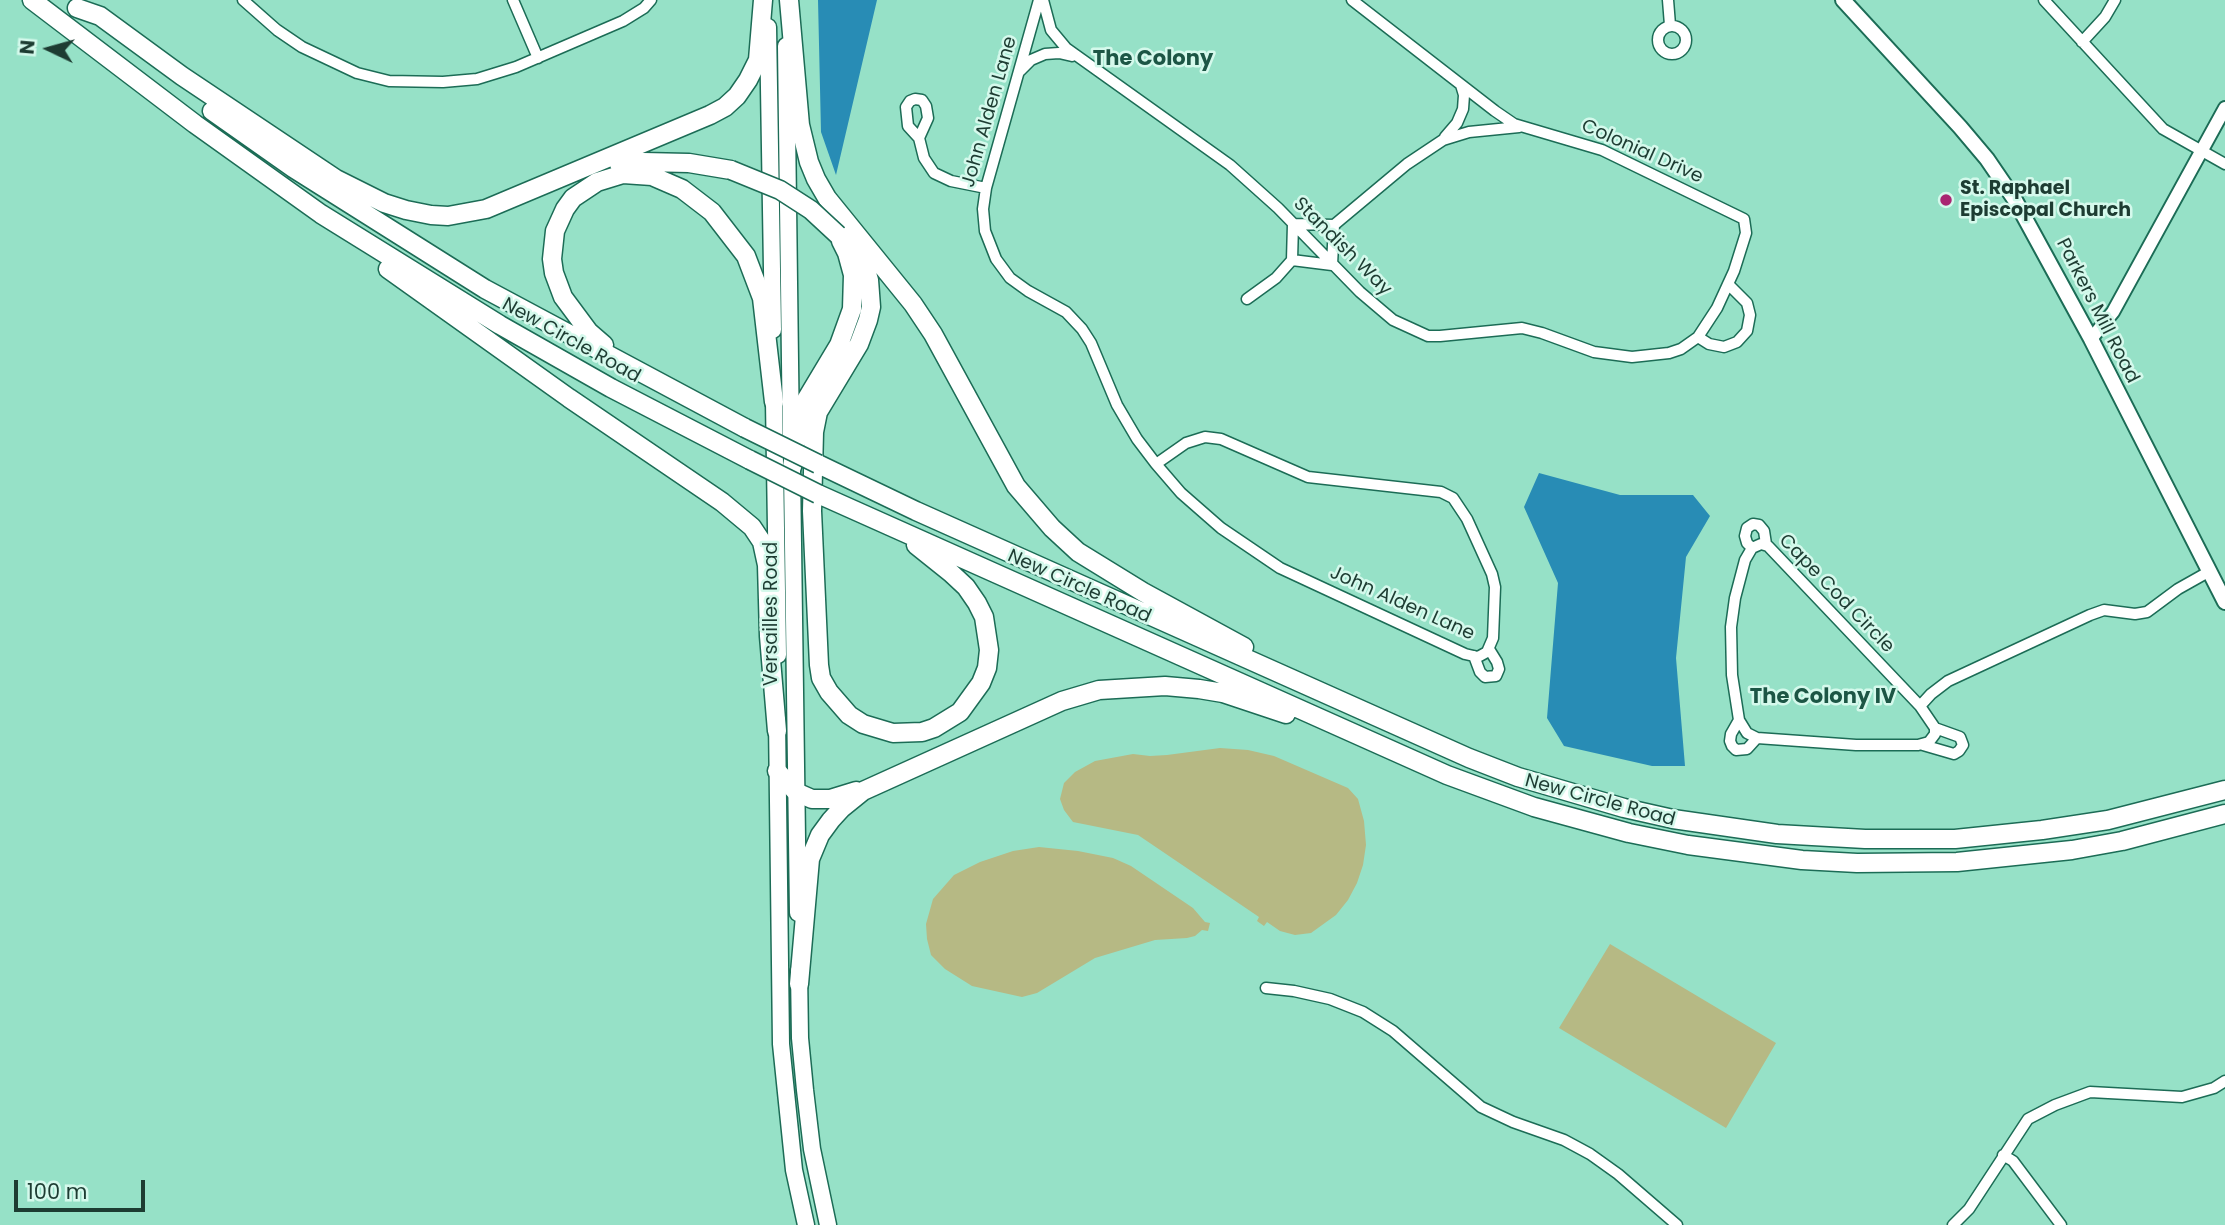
<!DOCTYPE html>
<style>
body{margin:0}
#map{position:relative;width:2225px;height:1225px;overflow:hidden;background:#96e1c7;font-family:Poppins,sans-serif}
canvas{display:block}
.north{position:absolute;left:14px;top:14px;width:70px;height:70px;-webkit-text-stroke:5px #d5f9ec;paint-order:stroke;rotate:275deg;font-size:19px;font-weight:700;line-height:28px;text-align:center;color:#1d3c32}
.north::after{content:'';display:block;margin:auto;width:24px;height:32px;background:#1d3c32;clip-path:polygon(50% 0,100% 100%,50% 72%,0 100%)}
.scale{position:absolute;left:14px;top:1180px;width:131px;height:32px;box-sizing:border-box;border:4px solid #1d3c32;border-top:0;padding-left:9px;font-size:21px;line-height:24px;white-space:nowrap;color:#1d3c32;-webkit-text-stroke:5px #d5f9ec;paint-order:stroke}
</style>
<div id="map">
<canvas width="2225" height="1225"></canvas>
<div class="north">N</div>
<div class="scale">100 m</div>
</div>
<script>
const c = document.querySelector('canvas').getContext('2d');
c.lineJoin = 'round';
function paint(path, color) { c.fillStyle = color; c.fill(path, 'evenodd'); }
const poly = rows => new Path2D(rows.map(r => 'M' + r).join(''));
function trace(path, color, width, dash) { c.strokeStyle = color; c.lineWidth = width; c.lineCap = dash ? 'butt' : 'round'; c.setLineDash(dash || []); c.stroke(path); }
function drawText(font, color, halo, rows, align = 'center') {
  c.font = font + ' Poppins,sans-serif'; c.lineWidth = 5; c.setLineDash([]); c.textBaseline = 'middle'; c.strokeStyle = halo; c.fillStyle = color; for (const [text, x, y, turn = 0] of rows) {
    c.save(); c.translate(x, y); c.rotate((+turn || 0) * Math.PI / 180); c.textAlign = isNaN(turn) ? turn : align; if (halo) c.strokeText(text, 0, 0); c.fillText(text, 0, 0); c.restore();
  }
}
paint(poly([
 [1220,748,1248,750,1274,756,1348,788,1358,799,1364,821,1366,845,1363,865,1357,883,1348,900,1336,915,1311,933,1295,935,1280,931,1267,922,1264,926,1257,921,1259,917,1138,835,1073,822,1064,810,1060,799,1064,783,1075,772,1095,761,1133,754,1150,756,1167,755],
 [1039,847,1078,851,1113,858,1131,866,1193,908,1205,922,1210,923,1208,931,1202,930,1195,936,1187,938,1155,940,1095,958,1037,993,1022,997,972,986,945,969,931,955,927,939,926,924,933,899,954,875,980,862,1013,851],
 [1610,944,1776,1043,1726,1128,1559,1028]
]), '#b6b984');
paint(poly([
 [818,0,877,0,836,175,821,132],
 [1539,473,1620,495,1693,495,1710,516,1686,557,1676,658,1685,766,1652,766,1564,746,1547,718,1558,583,1524,507]
]), '#288cb5');
const minor = poly([
 [243,0,277,30,302,47,357,73,389,81,443,82,477,79,516,67,623,21,644,8,651,0],
 [513,0,538,58],
 [1039,0,986,188,983,209,985,231,996,259,1010,278,1028,291,1066,312,1082,329,1091,343,1117,405,1137,439,1156,464],
 [1043,0,1051,30,1066,48,1230,165,1278,208,1360,292,1393,320,1428,336,1440,336,1522,328,1542,333,1594,352,1632,357,1669,353,1681,349,1698,337,1717,308,1734,271,1746,233,1744,219,1602,150,1514,124,1495,111,1352,0],
 [1668,0,1670,25],
 [2044,0,2163,129,2225,164],
 '1658 40a14 14 0 1 1 28 0a14 14 0 1 1-28 0Z',
 [2082,42,2105,17,2115,0],
 [1020,71,1031,60,1045,54,1059,53,1072,56],
 [1445,137,1457,123,1463,109,1464,95,1461,85],
 [919,138,928,118,926,106,922,100,915,99,910,101,906,107,908,126,919,138,924,158,934,173,951,181,986,188],
 [1334,225,1407,164,1443,140,1469,132,1519,127],
 [1247,299,1276,278,1292,260,1293,224,1334,225,1332,265,1292,260],
 [1698,337,1709,344,1724,347,1737,342,1747,331,1750,315,1747,303,1728,284],
 [1205,437,1221,439,1308,477,1441,492,1453,498,1467,519,1492,574,1495,587,1493,638,1487,652,1478,657,1465,654,1280,568,1221,528,1181,493,1156,464,1186,443,1205,437],
 [1761,544,1768,546,1920,706,1935,728,1935,734,1929,742,1918,745,1856,745,1757,738,1747,733,1739,720,1732,675,1731,627,1735,598,1745,560,1752,548,1761,544],
 [1752,548,1747,543,1745,536,1747,528,1753,524,1759,525,1764,531,1766,544],
 [1474,656,1480,672,1485,677,1496,676,1499,669,1497,662,1489,649],
 [1920,706,1931,694,1948,681,2090,615,2104,610,2135,614,2147,612,2178,589,2210,571],
 [1739,720,1731,734,1730,741,1732,746,1736,750,1747,749,1757,738],
 [1923,745,1954,754,1959,751,1963,745,1960,737,1935,728],
 [1266,988,1294,991,1330,999,1363,1012,1393,1031,1481,1107,1513,1122,1564,1140,1590,1154,1618,1174,1677,1225],
 [2003,1155,2013,1161,2061,1225],
 [1953,1225,1969,1209,2028,1119,2055,1105,2090,1092,2182,1097,2214,1088,2225,1081]
]);
const tertiary = poly([
 [2091,339,2113,312,2225,108]
]);
const secondary = poly([
 [1843,0,1960,127,1987,159,2015,200,2091,339,2225,602]
]);
const primary = poly([
 [768,27,773,330],
 [786,46,791,440]
]);
const trunk = poly([
 [774,402,778,655],
 [792,470,798,913],
 [777,720,781,1044,794,1170,806,1225],
 [799,971,800,1038,805,1090,812,1149,828,1225]
]);
const motorway = poly([
 [32,0,195,124,321,214,500,325,611,388,750,460],
 [789,0,800,125,809,162,816,179,827,198,913,304,933,334,1016,486,1052,528,1078,552,1143,592,1244,647],
 [77,8,100,16,182,76,336,179,384,203,406,210,431,215,448,216,486,209,710,115,725,107,737,96,748,80,758,60,763,0],
 [212,111,293,168,485,289,745,428],
 [619,164,643,162,689,163,731,170],
 [853,245,862,257,869,280,871,307,868,320,859,344,818,412,814,432,812,511,819,665,821,678,829,692,849,715,863,724,893,733,922,732,934,728,960,712,981,683,987,668,989,650,984,617,977,603,966,587,951,573,916,545],
 [388,269,569,398,722,502,752,527,762,542,767,565,769,636,777,731],
 [604,345,589,332,563,297,554,273,552,259,555,231,565,209,573,198,597,182,623,174,652,176,682,189,712,212,746,256,762,298,774,402],
 [818,464,916,511,1469,758,1518,777,1624,808,1673,819,1777,834,1865,839,1955,839,2042,830,2108,820,2225,790],
 [792,467,799,422,806,400,839,345,852,309,853,275,847,253,841,241],
 [818,494,1447,775,1534,807,1629,833,1688,845,1802,860,1857,863,1957,862,2072,850,2122,841,2225,814],
 [777,771,796,792,812,799,830,799,856,791],
 [799,984,810,859,820,835,831,820,842,808,863,791,1062,701,1099,690,1165,686,1199,689,1223,693,1286,714]
]);
trace(minor, '#1c6c56', 13);
trace(tertiary, '#1c6c56', 16);
trace(secondary, '#1c6c56', 18);
trace(primary, '#1c6c56', 19);
trace(trunk, '#1c6c56', 19);
trace(motorway, '#1c6c56', 21);
trace(minor, '#fff', 10);
trace(tertiary, '#fff', 12);
trace(secondary, '#fff', 14);
trace(primary, '#fff', 16);
trace(trunk, '#fff', 16);
trace(motorway, '#fff', 18);
const motorwayBridge = poly([
 [731,170,780,190,811,210,838,235],
 [745,428,818,464],
 [750,460,818,494]
]);
trace(motorwayBridge, '#1c6c56', 21, []);
trace(motorwayBridge, '#fff', 18);
for (const [x, y, r, color] of [
 [1946,200,7,"#a92672"]
]) { const dot = new Path2D(); dot.arc(x, y, r, 0, 2 * Math.PI); c.fillStyle = color; c.fill(dot); trace(dot, '#d5f9ec', 2.5); }
drawText('19px', '#1d3c32', '#d5f9ec', [
 ["John Alden Lane",990,112,-74],
 ["Colonial Drive",1642,152,24],
 ["Standish Way",1342,247,45],
 ["Parkers Mill Road",2097,311,63],
 ["New Circle Road",571,341,29],
 ["New Circle Road",1079,587,24],
 ["Cape Cod Circle",1836,594,46],
 ["John Alden Lane",1402,604,24],
 ["Versailles Road",772,614,-90],
 ["New Circle Road",1600,801,15]
]);
drawText('bold 19px', '#1d3c32', '#d5f9ec', [
 ["St. Raphael",1960,189],
 ["Episcopal Church",1960,211]
], 'left');
drawText('bold 21px', '#1c5645', '#d5f9ec', [
 ["The Colony",1153,60],
 ["The Colony IV",1823,698]
]);
</script>
